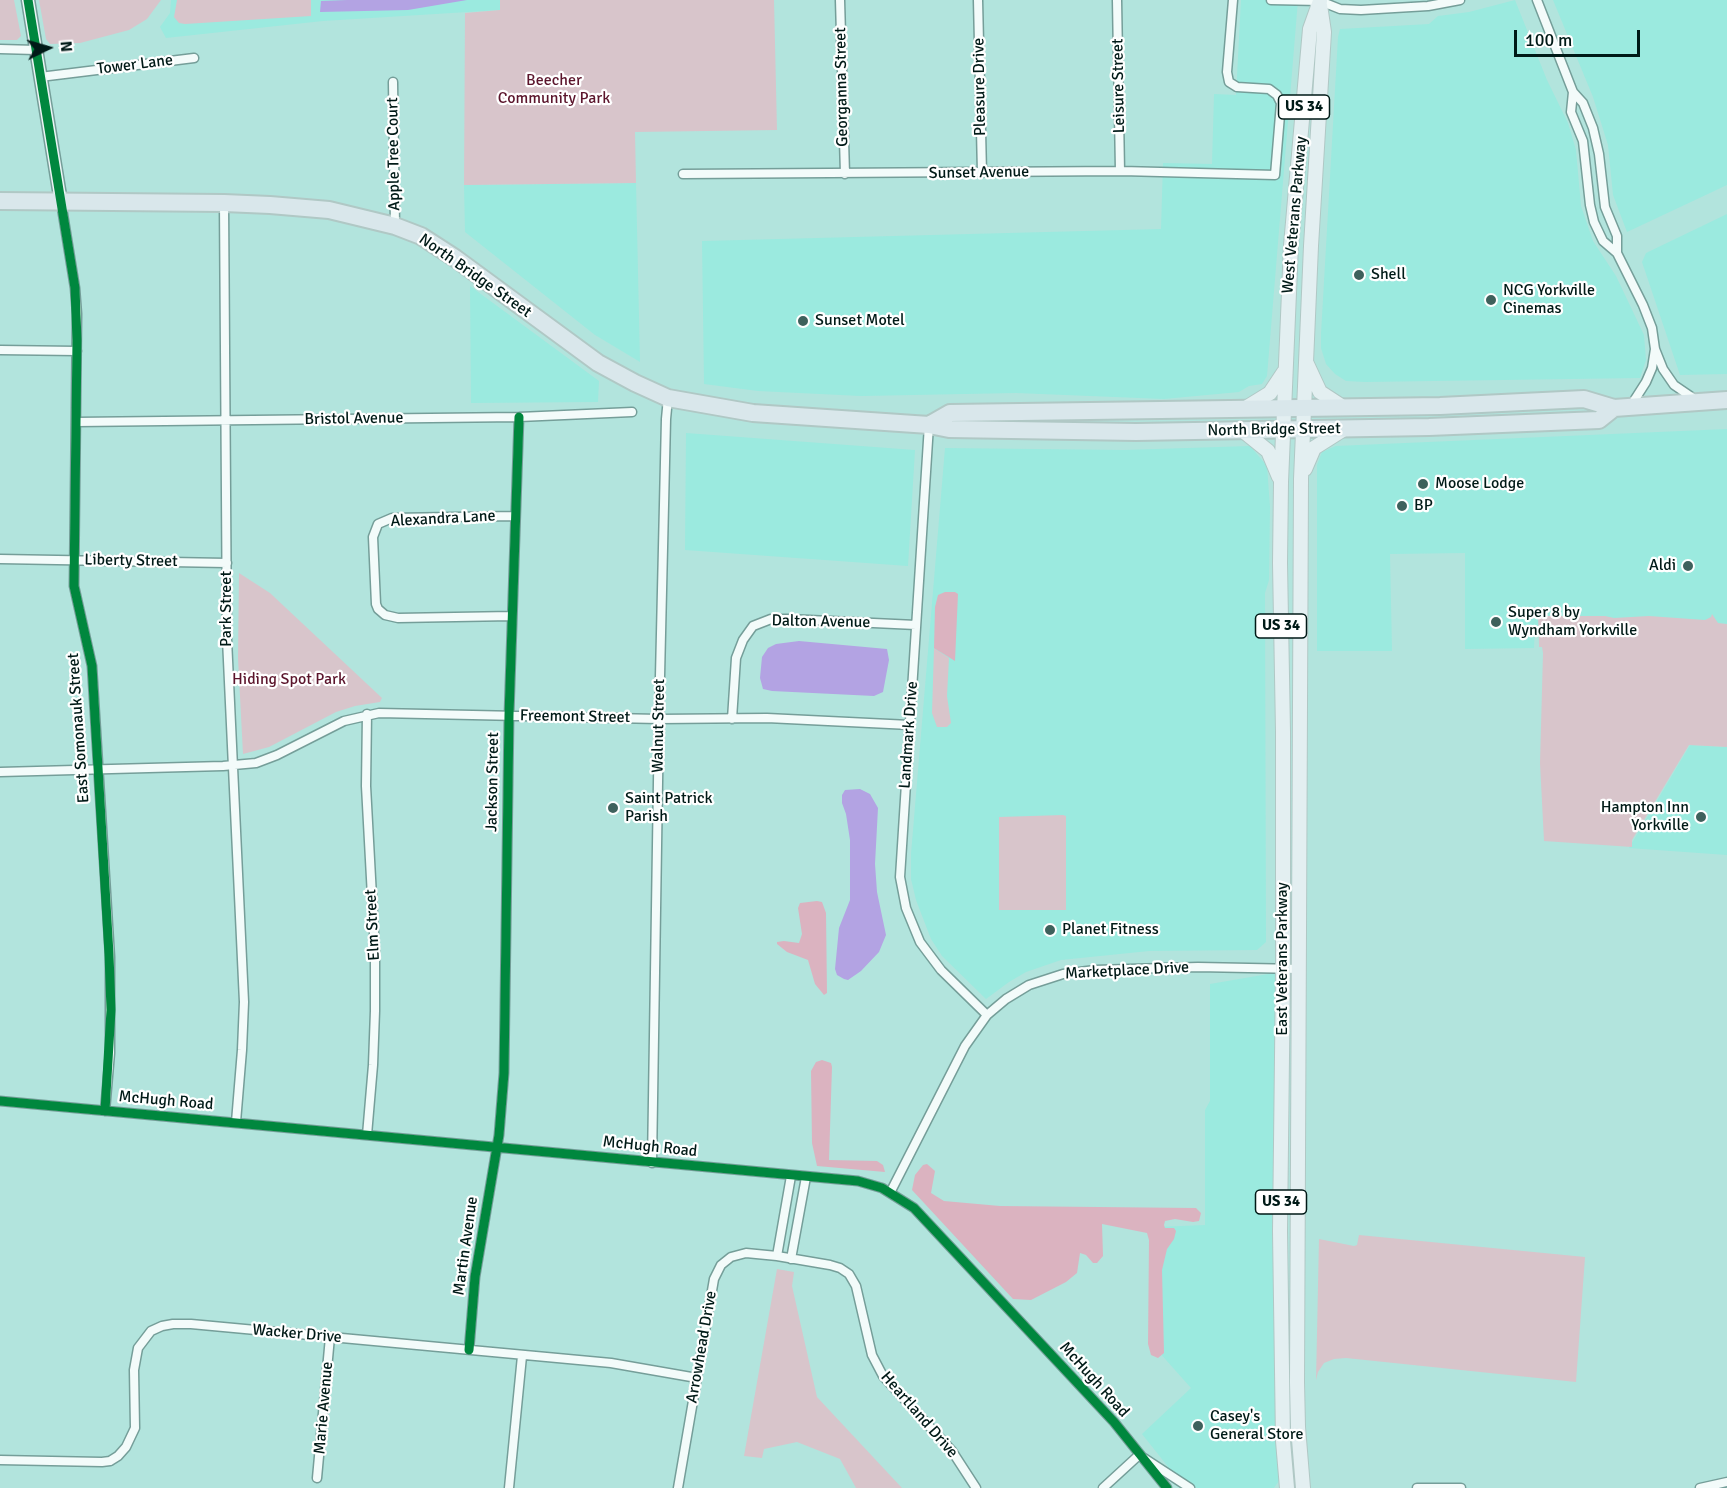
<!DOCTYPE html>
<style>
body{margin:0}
#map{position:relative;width:1727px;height:1488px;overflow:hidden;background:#b2e4dd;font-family:Signika,sans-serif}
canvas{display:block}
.north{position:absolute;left:18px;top:18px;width:60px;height:60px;-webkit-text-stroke:4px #fff;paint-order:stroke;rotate:85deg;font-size:16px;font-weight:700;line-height:24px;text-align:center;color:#001a17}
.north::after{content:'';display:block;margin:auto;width:21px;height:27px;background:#001a17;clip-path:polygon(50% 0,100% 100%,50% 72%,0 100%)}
.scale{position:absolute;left:1514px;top:30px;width:126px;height:27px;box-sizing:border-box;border:3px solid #001a17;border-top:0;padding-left:8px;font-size:18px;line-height:21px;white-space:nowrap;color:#001a17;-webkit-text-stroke:4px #fff;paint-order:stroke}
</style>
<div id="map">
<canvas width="1727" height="1488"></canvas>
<div class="north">N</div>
<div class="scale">100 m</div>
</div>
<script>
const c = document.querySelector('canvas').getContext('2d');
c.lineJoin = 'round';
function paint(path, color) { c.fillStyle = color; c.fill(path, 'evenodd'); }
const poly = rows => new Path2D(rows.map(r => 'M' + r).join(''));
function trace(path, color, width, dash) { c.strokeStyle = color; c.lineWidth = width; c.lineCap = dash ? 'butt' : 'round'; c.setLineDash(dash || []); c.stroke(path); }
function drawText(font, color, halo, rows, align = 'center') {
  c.font = font + ' Signika,sans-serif'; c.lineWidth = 4.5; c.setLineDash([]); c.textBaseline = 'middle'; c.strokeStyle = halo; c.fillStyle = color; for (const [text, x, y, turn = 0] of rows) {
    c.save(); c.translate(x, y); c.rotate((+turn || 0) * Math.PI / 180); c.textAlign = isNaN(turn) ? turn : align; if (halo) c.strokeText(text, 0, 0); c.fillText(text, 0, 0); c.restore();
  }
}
paint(poly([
 [171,0,500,0,500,10,323,21,166,38,160,27,170,13],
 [1241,0,1298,0,1267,376,1262,384,1249,386,1239,392,1164,399,1016,393,861,396,758,391,704,384,702,241,1161,229,1163,163,1212,164,1214,94,1236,95],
 [1515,0,1547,80,1568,123,1576,150,1581,206,1593,241,1616,276,1644,335,1646,360,1640,378,1365,382,1346,381,1335,374,1326,364,1321,348,1321,334,1338,37,1340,29,1429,24,1438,16,1469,12],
 [1553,0,1727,0,1727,185,1627,232,1613,195,1608,145,1593,97],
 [636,183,640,362,595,335,465,232,464,185],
 [1727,214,1727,374,1680,375,1642,262,1646,253],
 [470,286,599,381,598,402,471,403],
 [1727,429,1727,625,1535,627,1534,648,1465,649,1465,553,1390,554,1392,651,1317,651,1317,465,1322,452,1336,446],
 [686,433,915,450,908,566,685,550],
 [1250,446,1267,466,1270,507,1269,580,1265,593,1266,942,1257,950,1149,951,1061,960,1026,972,1009,982,986,999,942,956,931,939,916,900,911,879,911,854,945,448,1124,450],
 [1690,745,1727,747,1727,855,1629,848],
 [1280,972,1281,1478,1274,1488,1197,1488,1173,1473,1142,1434,1191,1388,1158,1351,1157,1227,1205,1225,1205,1110,1210,1101,1210,984]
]), '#9beadf');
paint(poly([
 [0,0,14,0,21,36,17,40,0,40],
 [39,0,161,0,147,19,129,30,80,43,50,44,46,39],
 [177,0,311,0,311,16,185,24,179,23,174,17],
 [500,0,774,0,777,130,635,132,636,183,464,185,465,13,500,10],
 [239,573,270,593,382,698,380,702,355,706,336,712,269,747,243,754,238,658],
 [1712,614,1718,623,1727,624,1727,747,1689,745,1632,840,1632,847,1544,841,1540,763,1543,653,1542,647,1539,647,1539,644,1538,616,1605,616,1614,618,1649,616,1705,620,1711,617],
 [934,648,949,658,947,696,951,723,947,727,937,727,932,713],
 [1063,815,1066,816,1066,910,999,910,999,817],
 [1359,1235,1585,1257,1576,1382,1346,1358,1334,1359,1324,1363,1318,1372,1316,1380,1319,1239,1354,1246,1357,1245],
 [777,1269,794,1272,792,1286,817,1397,902,1488,856,1488,840,1459,797,1442,764,1449,762,1458,744,1456]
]), '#d8c5cb');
paint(poly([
 [945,592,955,592,958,594,955,661,934,648,935,607,938,595],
 [817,901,822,902,826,913,827,993,824,995,815,984,808,960,787,952,777,944,777,942,784,941,799,943,802,934,798,908,800,903],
 [822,1060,831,1063,832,1067,829,1160,877,1161,883,1165,885,1172,817,1166,812,1143,811,1071,816,1062],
 [927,1164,935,1171,931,1193,944,1201,1000,1206,1196,1208,1201,1213,1199,1221,1193,1222,1175,1219,1165,1221,1164,1225,1165,1228,1174,1228,1176,1231,1174,1239,1167,1249,1162,1270,1164,1353,1158,1358,1151,1355,1148,1344,1149,1240,1147,1233,1102,1224,1103,1256,1097,1263,1093,1263,1086,1255,1080,1253,1077,1273,1066,1282,1031,1300,1013,1299,912,1190,915,1175,923,1165]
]), '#dbb3c0');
paint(poly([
 [347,0,467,0,408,10,320,12,321,1],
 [799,641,887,649,889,660,883,692,874,696,772,691,763,689,760,678,762,657,768,648,776,644],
 [860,789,870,794,878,808,875,864,877,892,886,935,879,952,861,971,848,980,844,979,837,975,835,969,839,928,850,900,850,840,846,814,842,803,842,795,845,790]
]), '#b3a3e3');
const street = poly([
 [840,0,845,174],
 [978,0,982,173],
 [1117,0,1120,171],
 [1271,0,1320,1,1340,9,1361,10,1428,6,1460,0],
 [1537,0,1573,92,1583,103,1593,128,1599,154,1605,207,1617,236,1617,253],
 [0,49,36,50],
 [40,77,194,58],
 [393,82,395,226],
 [1573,92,1571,112,1583,141,1590,205,1594,222,1603,241,1617,253,1643,305,1652,328,1655,349,1663,369,1674,385,1696,400],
 [683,174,1122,171,1275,175,1281,103,1277,95,1269,89,1237,87,1229,82,1227,72,1233,0],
 [61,202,75,288,77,314,74,586,92,666,110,957,110,1053,105,1111],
 [224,203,227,639,244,1002,242,1050,236,1122],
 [0,350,77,351],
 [1630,407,1646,382,1652,368,1655,349],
 [76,422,519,417,632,412],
 [929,425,900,877,906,908,920,942,941,970,987,1015],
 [0,559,227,563],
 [512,616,398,618,385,615,378,609,376,604,373,537,378,524,392,518,515,516],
 [732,719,736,658,743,640,753,626,771,619,788,619,916,625],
 [0,772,223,766,256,763,277,755,344,721,379,713,659,719,767,718,910,725],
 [0,1101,858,1181,882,1188,914,1208,1114,1422,1167,1488],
 [367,1135,373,1065,375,1011,375,952,366,786,367,714],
 [652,1163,659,719,666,419,668,398],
 [890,1193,965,1046,987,1015,1006,999,1029,985,1063,974,1095,970,1198,967,1300,969],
 [777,1256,791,1176],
 [791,1259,806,1177],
 [469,1350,475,1277,499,1135,504,1073,509,715,519,417],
 [1144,1458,1190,1488],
 [0,1460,102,1462,110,1461,118,1456,126,1447,135,1428,134,1370,138,1348,151,1331,162,1326,173,1324,191,1324,611,1363,697,1378],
 [317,1478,330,1337],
 [509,1488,522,1356],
 [678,1488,714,1279,721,1265,731,1257,746,1253,777,1256,830,1265,840,1268,849,1274,856,1286,872,1355,883,1376,952,1451,976,1488],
 [1103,1488,1139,1455],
 [1417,1488,1461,1488],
 [1700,1488,1727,1482]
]);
const secondary = poly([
 [28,0,61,202]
]);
const primary = poly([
 [1307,364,1320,392,1343,407],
 [1244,409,1270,393,1284,372],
 [1242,430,1268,451,1279,477],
 [1305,469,1314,448,1344,429],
 [1287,1488,1283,1441,1280,1231,1283,969,1283,732,1280,563,1281,482,1291,245,1310,29,1320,1],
 [1303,1488,1298,1427,1297,1382,1301,479,1311,246,1324,32,1320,5]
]);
const highway = poly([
 [0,201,224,203,270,205,329,210,395,226,421,236,455,258,598,363,635,383,668,398,753,413,929,425,949,429,1136,432,1429,427,1599,420,1614,408],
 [929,425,950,413,1440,406,1584,399,1614,408,1727,400]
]);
trace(street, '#759e99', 11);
trace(secondary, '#759e99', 15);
trace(primary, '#b0c8c5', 16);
trace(highway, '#b0c8c5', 20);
trace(street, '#f3fbfa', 8);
trace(secondary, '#ecf5f6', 12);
trace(primary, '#e3eff1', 14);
trace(highway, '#d9e7eb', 16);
trace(poly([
 [28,0,75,288,77,340,74,586,92,666,109,954,111,1010,105,1111],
 [0,1101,858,1181,882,1188,914,1208,1114,1422,1167,1488],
 [469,1350,475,1277,499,1135,504,1073,509,715,519,417]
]), '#00873e', 9);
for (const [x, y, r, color] of [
 [1359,275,6,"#3e615c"],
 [1491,300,6,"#3e615c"],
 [803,321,6,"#3e615c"],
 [1423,484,6,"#3e615c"],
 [1402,506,6,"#3e615c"],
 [1688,566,6,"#3e615c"],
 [1496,622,6,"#3e615c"],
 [613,808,6,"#3e615c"],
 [1701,817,6,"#3e615c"],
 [1050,930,6,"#3e615c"],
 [1198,1426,6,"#3e615c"]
]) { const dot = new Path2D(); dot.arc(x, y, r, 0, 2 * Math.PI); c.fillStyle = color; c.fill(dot); trace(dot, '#fff', 2); }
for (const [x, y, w] of [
 [1304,107,51],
 [1281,626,51],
 [1281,1202,51]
]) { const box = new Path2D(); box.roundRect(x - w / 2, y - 12, w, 24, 4.5); c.fillStyle = '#fff'; c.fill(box); trace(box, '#001a17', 1.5); }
drawText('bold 15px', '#001a17', null, [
 ["US 34",1304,107],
 ["US 34",1281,626],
 ["US 34",1281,1202]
]);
drawText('16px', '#001a17', '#fff', [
 ["Tower Lane",135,65,-7],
 ["Leisure Street",1119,86,-91],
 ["Georganna Street",842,87,-91],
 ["Pleasure Drive",980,87,-91],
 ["Apple Tree Court",394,154,-91],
 ["Sunset Avenue",979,173,-1],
 ["West Veterans Parkway",1295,215,-85],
 ["North Bridge Street",475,276,35],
 ["Bristol Avenue",354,419,-1],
 ["North Bridge Street",1274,430,-1],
 ["Alexandra Lane",443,519,-3],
 ["Liberty Street",131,561,1],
 ["Park Street",227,609,-90],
 ["Dalton Avenue",821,622,1],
 ["Freemont Street",575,717,1],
 ["Walnut Street",659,726,-89],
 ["East Somonauk Street",79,728,-94],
 ["Landmark Drive",909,735,-86],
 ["Jackson Street",493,782,-89],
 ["Elm Street",373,925,-93],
 ["East Veterans Parkway",1283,959,-90],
 ["Marketplace Drive",1127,971,-3],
 ["McHugh Road",166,1101,5],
 ["McHugh Road",650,1147,6],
 ["Martin Avenue",466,1246,-82],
 ["Wacker Drive",297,1334,5],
 ["Arrowhead Drive",702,1347,-80],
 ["McHugh Road",1094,1380,48],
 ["Marie Avenue",324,1408,-85],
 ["Heartland Drive",919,1415,49]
]);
drawText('16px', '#5b152c', '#fff', [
 ["Beecher",554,81],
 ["Community Park",554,99],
 ["Hiding Spot Park",289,680]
]);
drawText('16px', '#001a17', '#fff', [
 ["Shell",1371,275],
 ["NCG Yorkville",1503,291],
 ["Cinemas",1503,309],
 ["Sunset Motel",815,321],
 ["Moose Lodge",1435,484],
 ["BP",1414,506],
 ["Aldi",1676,566,"right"],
 ["Super 8 by",1508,613],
 ["Wyndham Yorkville",1508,631],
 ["Saint Patrick",625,799],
 ["Parish",625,817],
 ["Hampton Inn",1689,808,"right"],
 ["Yorkville",1689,826,"right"],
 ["Planet Fitness",1062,930],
 ["Casey's",1210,1417],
 ["General Store",1210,1435]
], 'left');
</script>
